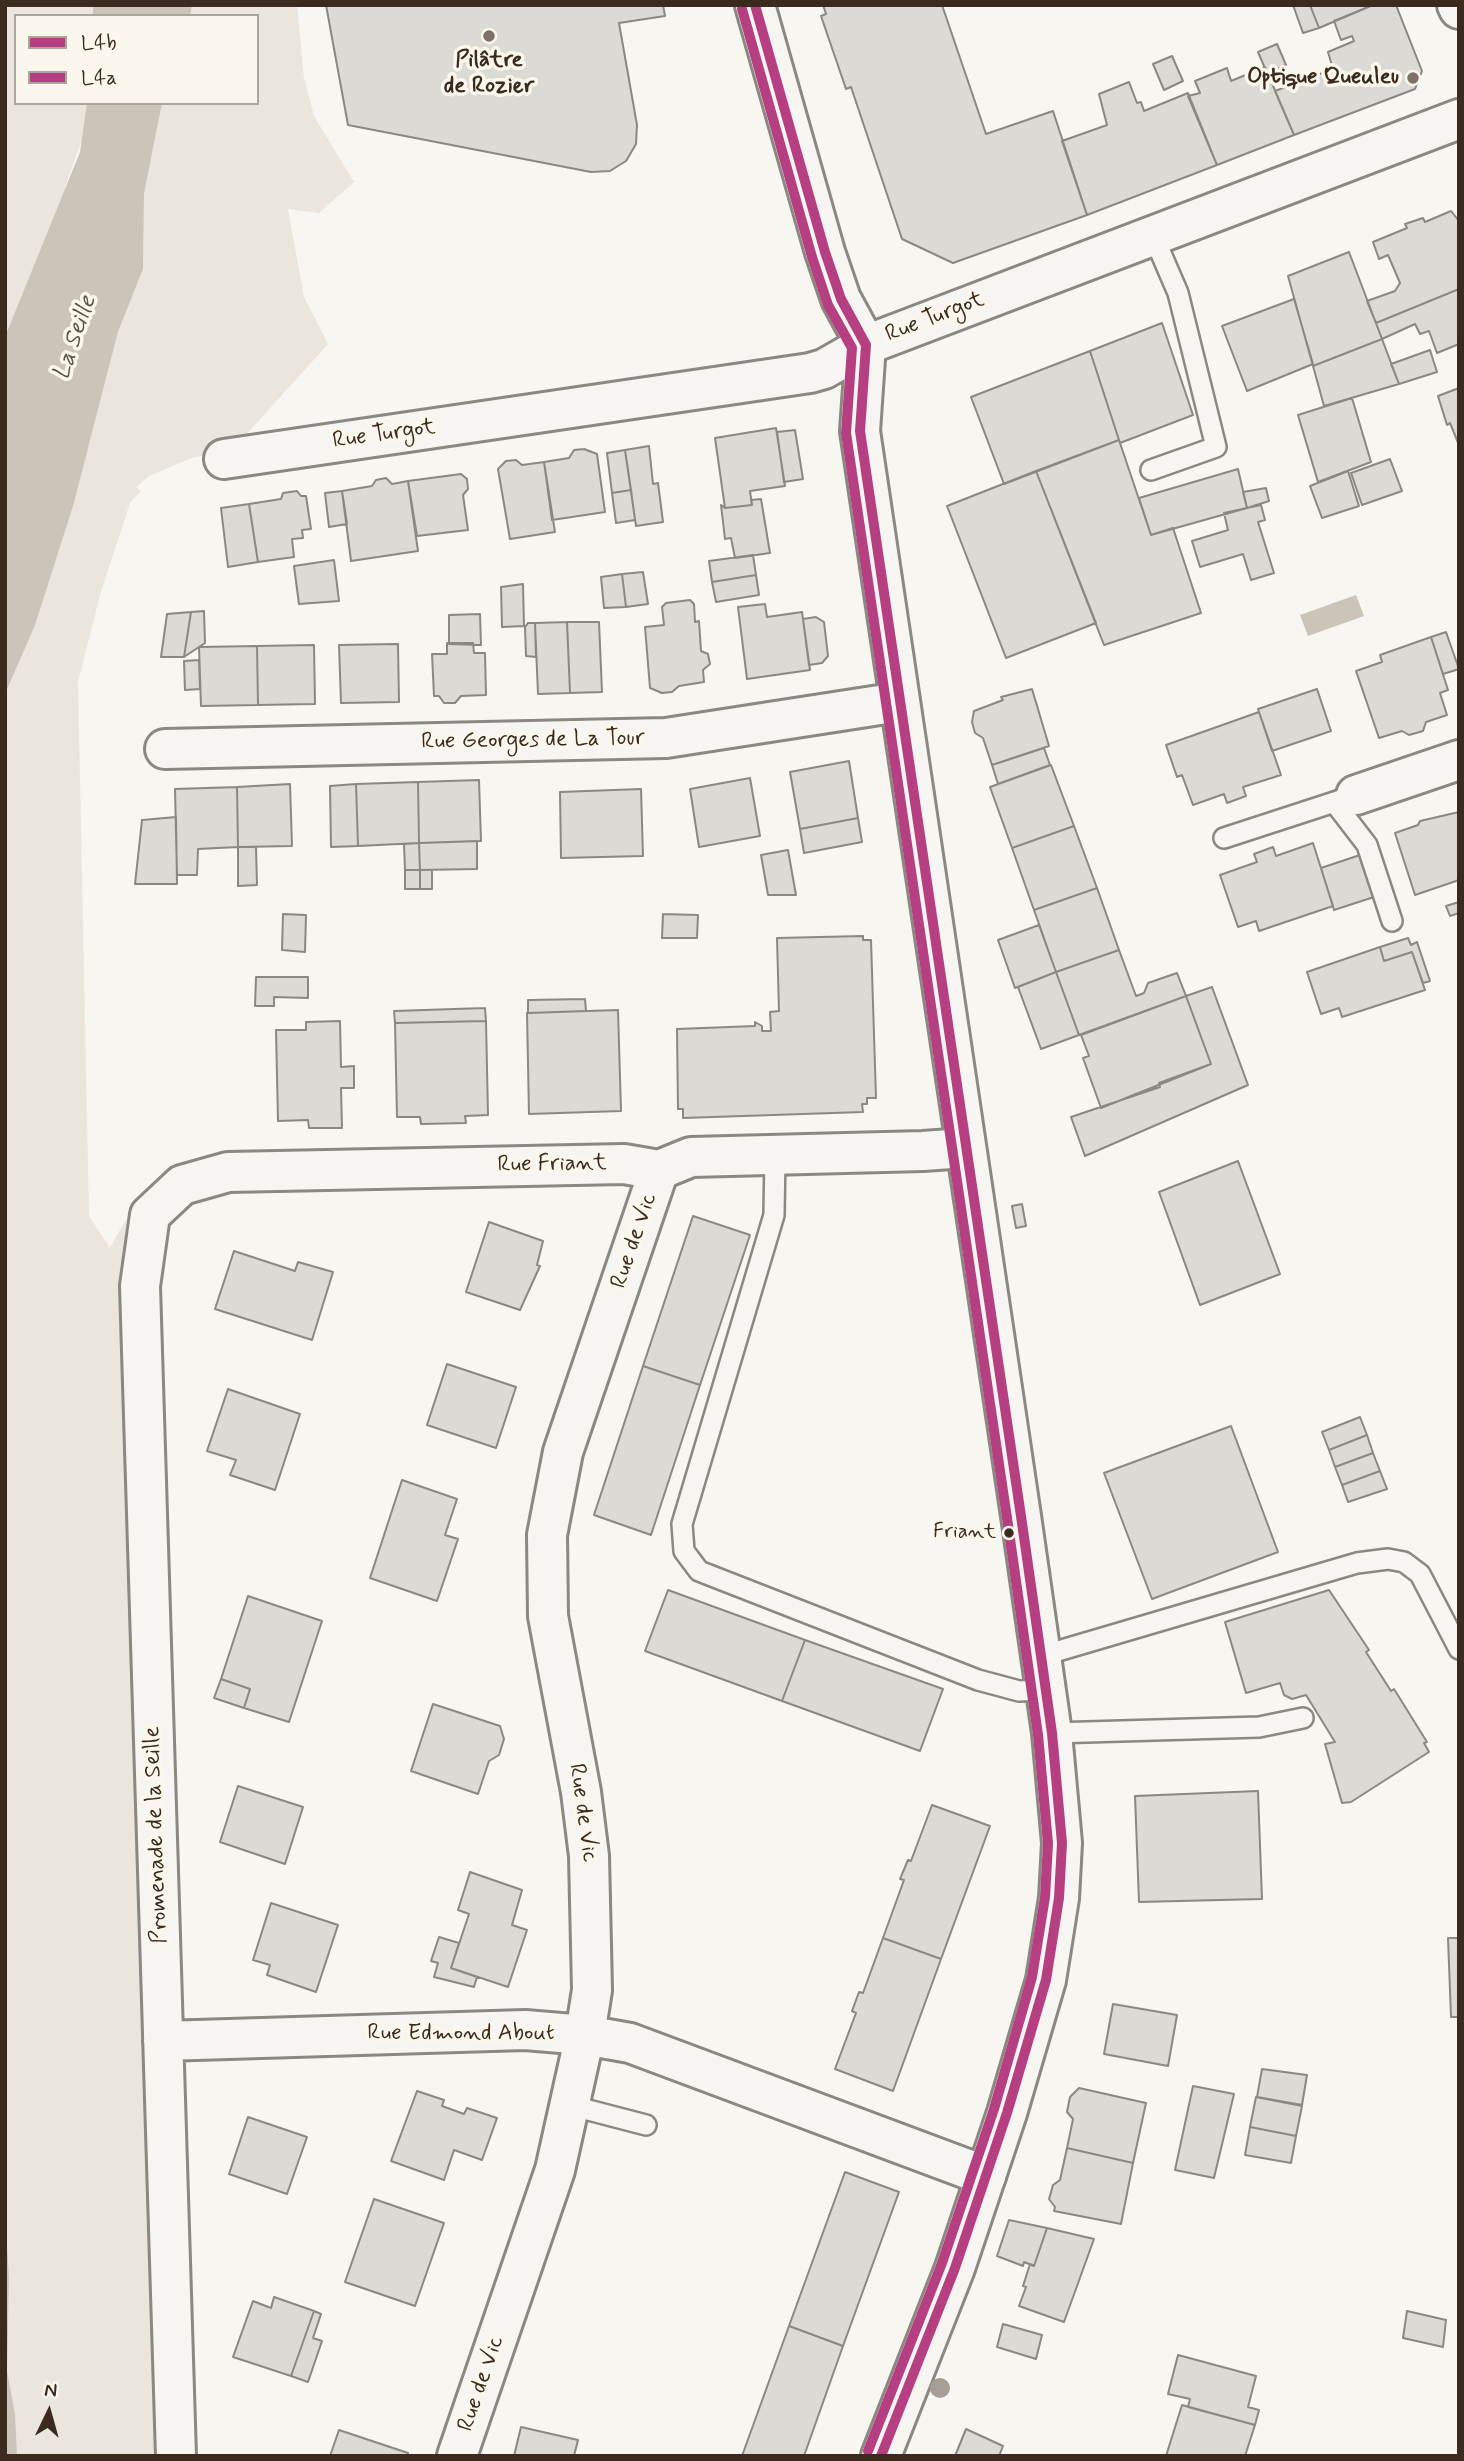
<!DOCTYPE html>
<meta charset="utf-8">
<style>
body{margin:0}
#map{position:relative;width:1464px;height:2461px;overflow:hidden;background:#f8f6f0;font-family:Mynerve,sans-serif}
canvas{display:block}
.frame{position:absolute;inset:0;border:7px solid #3b2a1e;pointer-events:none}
.legend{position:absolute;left:14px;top:14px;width:245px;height:91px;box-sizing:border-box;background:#fbf7ec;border:2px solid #aea59a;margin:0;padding:9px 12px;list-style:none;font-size:21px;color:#3b2a1e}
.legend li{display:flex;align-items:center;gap:14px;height:35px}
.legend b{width:35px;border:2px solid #aea59a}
.north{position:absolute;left:14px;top:2377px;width:70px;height:70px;-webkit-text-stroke:5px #fbf7ec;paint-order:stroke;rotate:5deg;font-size:19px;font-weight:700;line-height:28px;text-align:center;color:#3b2a1e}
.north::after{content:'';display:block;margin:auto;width:24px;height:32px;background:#3b2a1e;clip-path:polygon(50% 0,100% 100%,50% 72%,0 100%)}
</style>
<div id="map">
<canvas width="1464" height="2461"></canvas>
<div class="frame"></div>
<ul class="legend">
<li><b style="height:9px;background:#b63f82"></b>L4b</li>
<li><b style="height:9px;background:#b63f82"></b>L4a</li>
</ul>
<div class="north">N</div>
</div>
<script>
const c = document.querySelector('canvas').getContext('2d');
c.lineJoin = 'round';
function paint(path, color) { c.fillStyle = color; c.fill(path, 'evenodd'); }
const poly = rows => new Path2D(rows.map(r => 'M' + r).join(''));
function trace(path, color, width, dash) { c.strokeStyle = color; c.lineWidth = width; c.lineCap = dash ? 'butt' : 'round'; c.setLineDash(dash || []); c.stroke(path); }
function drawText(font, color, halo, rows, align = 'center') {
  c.font = font + ' Mynerve,sans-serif'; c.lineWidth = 7; c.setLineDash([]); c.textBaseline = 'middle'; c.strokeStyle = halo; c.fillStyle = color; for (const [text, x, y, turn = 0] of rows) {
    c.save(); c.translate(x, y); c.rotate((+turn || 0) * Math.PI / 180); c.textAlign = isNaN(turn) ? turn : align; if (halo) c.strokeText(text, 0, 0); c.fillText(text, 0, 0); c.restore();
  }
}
paint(poly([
 [5,5,144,5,144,16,16,16,16,103,103,103,85,131,65,187,88,447,118,332,143,269,144,194,162,103,257,103,257,16,190,16,192,5,297,5,304,78,314,116,354,182,319,213,288,209,304,297,328,344,224,459,211,455,194,457,149,476,136,487,141,491,130,503,100,595,78,682,89,1216,110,1248,126,1219,158,2456,5,2456]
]), '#eae6dd');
paint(poly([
 [93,5,192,5,190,16,93,16],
 [87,103,162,103,144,194,143,269,118,332,73,506,35,625,5,694,5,337,80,152],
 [1356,595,1364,616,1308,636,1300,615],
 [5,2215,9,2277,7,2371,15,2414,17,2456,5,2456]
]), '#cac4b9');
const building = poly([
 [326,5,663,5,665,16,619,23,637,125,636,144,626,161,610,171,591,172,348,125,326,5],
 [823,5,942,5,986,134,1053,111,1087,215,953,263,902,239,851,87,846,89,821,16,826,14,823,5],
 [1293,5,1310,5,1319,28,1303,33,1293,5],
 [1310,5,1373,5,1319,28,1310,5],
 [1373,5,1396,5,1422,71,1415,89,1294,135,1275,91,1333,69,1328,52,1354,41,1352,36,1341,40,1334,21,1373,5],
 [1277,44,1286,65,1267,73,1258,52,1277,44],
 [1172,56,1183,81,1164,90,1153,64,1172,56],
 [1265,67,1294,135,1217,165,1188,96,1200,93,1195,81,1227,68,1231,81,1265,67],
 [1129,82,1137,103,1141,102,1144,111,1188,93,1217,165,1087,215,1062,141,1107,125,1099,94,1129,82],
 [1451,211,1459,221,1459,289,1376,323,1367,301,1395,291,1400,283,1388,255,1379,259,1373,242,1407,228,1405,224,1423,218,1425,222,1451,211],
 [1349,252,1382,339,1313,366,1288,276,1349,252],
 [1459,289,1459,344,1437,353,1429,331,1420,334,1415,324,1382,339,1376,323,1459,289],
 [1294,299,1313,364,1247,391,1222,326,1294,299],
 [1162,323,1193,415,1120,443,1090,351,1162,323],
 [1382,339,1399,384,1324,406,1313,366,1382,339],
 [1430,350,1437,372,1399,384,1391,364,1430,350],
 [1090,351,1119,440,1004,484,971,397,1090,351],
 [1459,388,1459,445,1450,423,1447,425,1438,396,1459,388],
 [1352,398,1371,462,1318,482,1298,415,1352,398],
 [776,428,785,486,750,491,752,505,725,508,715,438,776,428],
 [795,430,803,479,784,482,777,432,795,430],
 [1119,440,1151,535,1173,528,1201,613,1104,645,1036,471,1119,440],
 [649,446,653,484,658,483,663,522,636,526,625,450,649,446],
 [584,449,597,454,605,512,552,520,544,462,569,458,574,450,584,449],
 [625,450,631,490,612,493,607,453,625,450],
 [1390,459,1402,491,1362,505,1351,473,1390,459],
 [516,460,522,465,544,462,555,532,510,539,498,469,506,461,516,460],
 [1238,469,1247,508,1151,535,1139,498,1238,469],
 [1036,471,1096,623,1006,658,947,506,1036,471],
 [1348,471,1359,506,1322,518,1310,486,1348,471],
 [461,474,467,479,468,489,463,495,468,530,417,536,408,481,461,474],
 [386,478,392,484,408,481,418,551,351,561,342,491,372,486,376,480,386,478],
 [1266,488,1269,501,1247,508,1243,492,1266,488],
 [631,490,635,520,616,523,612,493,631,490],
 [297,491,301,496,306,496,311,529,302,530,303,538,292,539,294,557,258,562,249,504,281,499,283,493,297,491],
 [342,491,347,524,329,527,325,493,342,491],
 [761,499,770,553,735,558,731,538,725,539,721,505,725,508,752,505,751,500,761,499],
 [249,504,258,562,228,567,221,508,249,504],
 [1261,505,1265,520,1258,522,1274,573,1251,580,1243,554,1200,567,1192,541,1228,530,1224,513,1261,505],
 [753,555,756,575,712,582,709,561,753,555],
 [334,560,339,601,299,604,294,566,334,560],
 [643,572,648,604,626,607,622,574,643,572],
 [622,574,626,607,604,608,601,577,622,574],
 [756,575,759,595,716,602,712,582,756,575],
 [523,584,524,626,502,627,501,587,523,584],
 [690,600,694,604,695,622,699,621,701,651,708,654,710,664,703,670,704,682,679,686,672,692,662,693,650,688,645,627,664,625,662,607,666,603,690,600],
 [765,604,767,617,802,612,810,670,747,679,738,607,765,604],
 [204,611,205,643,184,657,191,612,204,611],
 [191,612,184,657,161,657,167,614,191,612],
 [480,614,481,645,449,644,449,615,480,614],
 [816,617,824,622,828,656,822,663,809,665,803,619,816,617],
 [567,622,599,622,602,692,570,693,567,622],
 [567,622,570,693,538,694,535,623,567,622],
 [528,623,535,623,536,657,526,656,525,627,528,623],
 [1446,632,1459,669,1443,674,1431,637,1446,632],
 [1431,637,1448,690,1440,693,1447,715,1426,722,1423,731,1409,735,1402,731,1379,738,1356,671,1382,662,1380,655,1431,637],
 [447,643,473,643,474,653,485,653,486,695,461,696,455,703,444,703,439,696,434,696,432,654,447,654,447,643],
 [398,644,399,702,341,703,339,645,398,644],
 [314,645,315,704,258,705,257,646,314,645],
 [257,646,258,705,201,706,199,647,257,646],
 [199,660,200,689,185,690,184,661,199,660],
 [1032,689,1049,746,992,765,983,738,975,733,972,722,974,711,1003,700,1001,697,1032,689],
 [1317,689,1331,731,1272,751,1258,709,1317,689],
 [1259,712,1281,775,1243,787,1246,796,1227,803,1224,794,1193,805,1182,775,1177,777,1166,745,1259,712],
 [1044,748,1050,765,998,784,992,765,1044,748],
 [849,761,858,818,800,829,790,772,849,761],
 [1051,765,1074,826,1012,848,990,787,1051,765],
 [750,778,760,836,699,847,690,789,750,778],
 [479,780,481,841,419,843,418,782,479,780],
 [418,782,419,843,358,846,356,784,418,782],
 [290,784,292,846,238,847,237,787,290,784],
 [356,784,358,846,331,847,330,786,356,784],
 [237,787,238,847,198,849,197,875,177,875,175,789,237,787],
 [641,789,643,856,561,858,560,792,641,789],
 [1459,812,1459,880,1415,895,1395,833,1418,825,1420,821,1459,812],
 [176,817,177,884,135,884,142,820,176,817],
 [858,818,862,842,804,853,800,829,858,818],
 [1074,826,1097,888,1034,910,1012,848,1074,826],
 [477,841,477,869,420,870,419,843,477,841],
 [419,843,420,870,405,870,404,844,419,843],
 [1313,843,1333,906,1259,931,1256,921,1238,927,1220,875,1257,862,1254,854,1273,847,1276,856,1313,843],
 [238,847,256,847,257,885,238,886,238,847],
 [788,850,796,895,768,895,761,855,788,850],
 [1360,855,1374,897,1334,910,1321,868,1360,855],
 [405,870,420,870,420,889,405,889,405,870],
 [420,870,432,870,432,889,420,889,420,870],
 [1097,888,1119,950,1056,972,1034,910,1097,888],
 [1459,902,1459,913,1450,916,1446,906,1459,902],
 [283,914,306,915,305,952,282,950,283,914],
 [663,914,698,915,697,938,662,938,663,914],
 [1039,925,1056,972,1015,988,998,940,1039,925],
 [863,936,863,940,871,940,876,1098,867,1098,867,1104,862,1104,863,1112,683,1118,683,1109,678,1109,677,1029,755,1026,755,1022,762,1026,762,1031,771,1031,770,1012,779,1011,777,938,863,936],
 [1408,938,1411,945,1417,942,1430,981,1423,983,1412,952,1384,961,1380,947,1408,938],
 [1380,947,1384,961,1412,952,1425,990,1342,1017,1339,1008,1321,1014,1307,972,1380,947],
 [1119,950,1136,996,1144,993,1148,983,1177,973,1186,996,1079,1035,1056,972,1119,950],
 [1056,972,1079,1035,1041,1049,1018,987,1056,972],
 [256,977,308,977,308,998,274,997,274,1006,255,1006,256,977],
 [1212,987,1248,1085,1085,1156,1071,1117,1160,1087,1159,1083,1211,1064,1186,996,1212,987],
 [1186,996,1211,1064,1101,1108,1083,1058,1089,1056,1081,1035,1186,996],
 [585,999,586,1011,528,1013,528,1000,585,999],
 [485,1008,486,1021,395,1023,394,1011,485,1008],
 [618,1010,621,1111,529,1114,527,1013,618,1010],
 [340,1021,341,1067,354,1066,354,1088,341,1088,342,1128,309,1128,308,1120,278,1121,276,1030,306,1030,306,1022,340,1021],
 [486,1021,488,1115,465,1116,466,1123,421,1124,420,1117,397,1117,395,1023,486,1021],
 [1238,1161,1280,1274,1200,1305,1159,1192,1238,1161],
 [1022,1204,1026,1226,1016,1228,1012,1206,1022,1204],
 [693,1216,750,1235,700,1385,643,1366,693,1216],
 [489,1222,543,1241,537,1265,540,1266,520,1310,466,1292,489,1222],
 [234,1251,295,1271,298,1262,333,1272,312,1340,215,1309,234,1251],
 [447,1364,516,1387,496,1448,427,1425,447,1364],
 [643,1366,700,1385,651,1535,594,1515,643,1366],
 [228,1389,300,1414,275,1490,230,1475,236,1460,207,1451,228,1389],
 [1360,1417,1367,1435,1329,1450,1322,1432,1360,1417],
 [1231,1426,1278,1552,1152,1599,1104,1473,1231,1426],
 [1367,1435,1373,1453,1335,1467,1329,1450,1367,1435],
 [1373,1453,1380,1471,1342,1485,1335,1467,1373,1453],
 [1380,1471,1387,1489,1348,1502,1342,1485,1380,1471],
 [402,1480,457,1499,445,1535,458,1539,437,1601,370,1578,402,1480],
 [668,1590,805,1640,782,1701,645,1651,668,1590],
 [1329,1590,1369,1650,1366,1652,1391,1691,1394,1689,1427,1742,1424,1743,1429,1752,1351,1802,1342,1803,1325,1744,1335,1742,1306,1695,1292,1699,1284,1695,1280,1683,1246,1693,1225,1622,1329,1590],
 [248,1596,322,1621,289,1722,244,1708,250,1689,221,1679,248,1596],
 [805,1640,943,1689,920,1751,782,1701,805,1640],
 [221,1679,250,1689,244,1708,214,1698,221,1679],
 [433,1704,500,1726,504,1739,499,1755,489,1761,478,1794,411,1771,433,1704],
 [238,1786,303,1807,285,1864,220,1842,238,1786],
 [1258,1791,1262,1899,1139,1902,1135,1796,1258,1791],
 [932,1805,990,1826,941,1959,883,1938,904,1880,900,1879,908,1860,911,1861,932,1805],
 [470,1872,522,1890,512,1925,527,1930,508,1987,451,1968,469,1914,458,1910,470,1872],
 [271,1903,338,1925,316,1992,267,1975,270,1965,253,1960,271,1903],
 [439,1937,459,1943,451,1968,477,1977,474,1987,434,1977,438,1963,431,1961,439,1937],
 [883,1938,941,1959,893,2091,835,2069,856,2013,852,2011,859,1992,863,1993,883,1938],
 [1448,1938,1459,1938,1459,2017,1451,2017,1448,1938],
 [1113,2004,1177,2015,1168,2066,1104,2054,1113,2004],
 [1262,2069,1307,2075,1302,2105,1257,2097,1262,2069],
 [1193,2086,1234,2094,1214,2178,1175,2170,1193,2086],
 [1079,2088,1146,2103,1133,2163,1067,2148,1073,2119,1067,2112,1070,2097,1079,2088],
 [417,2091,444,2100,442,2106,464,2114,467,2108,497,2118,482,2160,454,2150,444,2180,391,2161,417,2091],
 [1256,2097,1302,2106,1296,2136,1250,2127,1256,2097],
 [248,2117,307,2137,287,2194,229,2174,248,2117],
 [1250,2127,1296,2136,1291,2163,1245,2155,1250,2127],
 [1067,2148,1133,2163,1121,2224,1054,2211,1055,2207,1049,2199,1053,2185,1060,2180,1067,2148],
 [845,2172,899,2192,843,2346,789,2326,845,2172],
 [374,2199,444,2223,415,2306,345,2282,374,2199],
 [1009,2220,1047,2228,1034,2266,1024,2262,1023,2266,997,2256,1009,2220],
 [1047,2228,1094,2239,1064,2322,1019,2306,1026,2287,1023,2286,1030,2264,1034,2266,1047,2228],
 [274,2297,314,2311,291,2376,233,2357,253,2301,271,2308,274,2297],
 [314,2311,321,2314,313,2338,322,2341,308,2382,291,2376,314,2311],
 [1407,2311,1446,2320,1443,2347,1403,2338,1407,2311],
 [1003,2324,1042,2335,1036,2359,997,2347,1003,2324],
 [789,2326,843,2346,804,2456,742,2456,789,2326],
 [1178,2355,1256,2376,1248,2407,1259,2410,1255,2425,1188,2407,1190,2399,1168,2394,1178,2355],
 [1182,2405,1255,2425,1245,2456,1166,2456,1182,2405],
 [521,2427,578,2440,574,2456,514,2456,521,2427],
 [966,2429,1003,2446,999,2456,955,2456,966,2429],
 [339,2430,408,2453,407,2456,330,2456,339,2430]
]);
paint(building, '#dcdad5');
trace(building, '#8b8781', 2);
const service = poly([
 [1151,470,1216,447,1178,293,1153,235],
 [1334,802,1367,845,1392,921],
 [1224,838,1356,795],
 [775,1154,774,1215,682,1524,684,1551,699,1571,978,1680,1019,1691,1045,1690],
 [1041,1656,1357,1563,1388,1559,1404,1562,1420,1574,1459,1649],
 [1052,1733,1259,1727,1303,1718],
 [569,2105,646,2125]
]);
const minor = poly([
 [224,459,810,373,824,369,866,345,841,299,825,252,755,5],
 [165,749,666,738,899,702],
 [1356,795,1459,760],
 [163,2041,525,2030,585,2035,630,2043,986,2176],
 [176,2456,140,1286,150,1215,182,1185,228,1172,624,1164,659,1170,691,1157,923,1151,965,1148],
 [457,2456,555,2170,585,2035,592,1990,589,1856,581,1792,548,1616,547,1535,563,1452,659,1170]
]);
const tertiary = poly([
 [1457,5,1459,9],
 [881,2456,955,2268,1007,2113,1046,1980,1059,1898,1062,1843,1052,1733,1021,1516,860,431,866,345,1459,119]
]);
trace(service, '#8b8781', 24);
trace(minor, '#8b8781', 44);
trace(tertiary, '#8b8781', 44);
trace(service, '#f6f5f1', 19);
trace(minor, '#f6f5f1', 38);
trace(tertiary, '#f6f5f1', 38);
trace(poly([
 [755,5,825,252,841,299,866,345,860,431,1021,1516,1052,1733,1062,1843,1059,1898,1046,1980,1007,2113,955,2268,881,2456]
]), '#b63f82', 10);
trace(poly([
 [742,9,812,257,828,305,852,348,846,433,1007,1518,1038,1735,1048,1843,1045,1897,1032,1977,994,2109,942,2263,868,2451]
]), '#b63f82', 10);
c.fillStyle = '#a79e95';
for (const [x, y] of [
 [940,2388]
]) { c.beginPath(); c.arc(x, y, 10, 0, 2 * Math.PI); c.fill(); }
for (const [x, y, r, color] of [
 [489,36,7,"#7d7168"],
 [1413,78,7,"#7d7168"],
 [1009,1533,6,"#3b2a1e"]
]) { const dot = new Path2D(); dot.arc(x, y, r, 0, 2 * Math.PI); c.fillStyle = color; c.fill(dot); trace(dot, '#fbf7ec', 2.5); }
drawText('21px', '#3b2a1e', '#fbf7ec', [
 ["Friant",996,1533]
], 'right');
drawText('bold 23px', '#3b2a1e', '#fbf7ec', [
 ["Pilâtre",489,61],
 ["de Rozier",489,87],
 ["Optique Queuleu",1399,78,"right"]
]);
drawText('23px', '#3b2a1e', '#fbf7ec', [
 ["Rue Turgot",935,318,-21],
 ["Rue Turgot",384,435,-8],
 ["Rue Georges de La Tour",533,741,-1],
 ["Rue Friant",552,1165,-1],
 ["Rue de Vic",635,1241,-71],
 ["Rue de Vic",582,1813,82],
 ["Promenade de la Seille",157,1835,-92],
 ["Rue Edmond About",461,2034],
 ["Rue de Vic",482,2384,-71]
]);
drawText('italic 24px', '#605246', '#fbf7ec', [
 ["La Seille",76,338,-71]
]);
</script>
